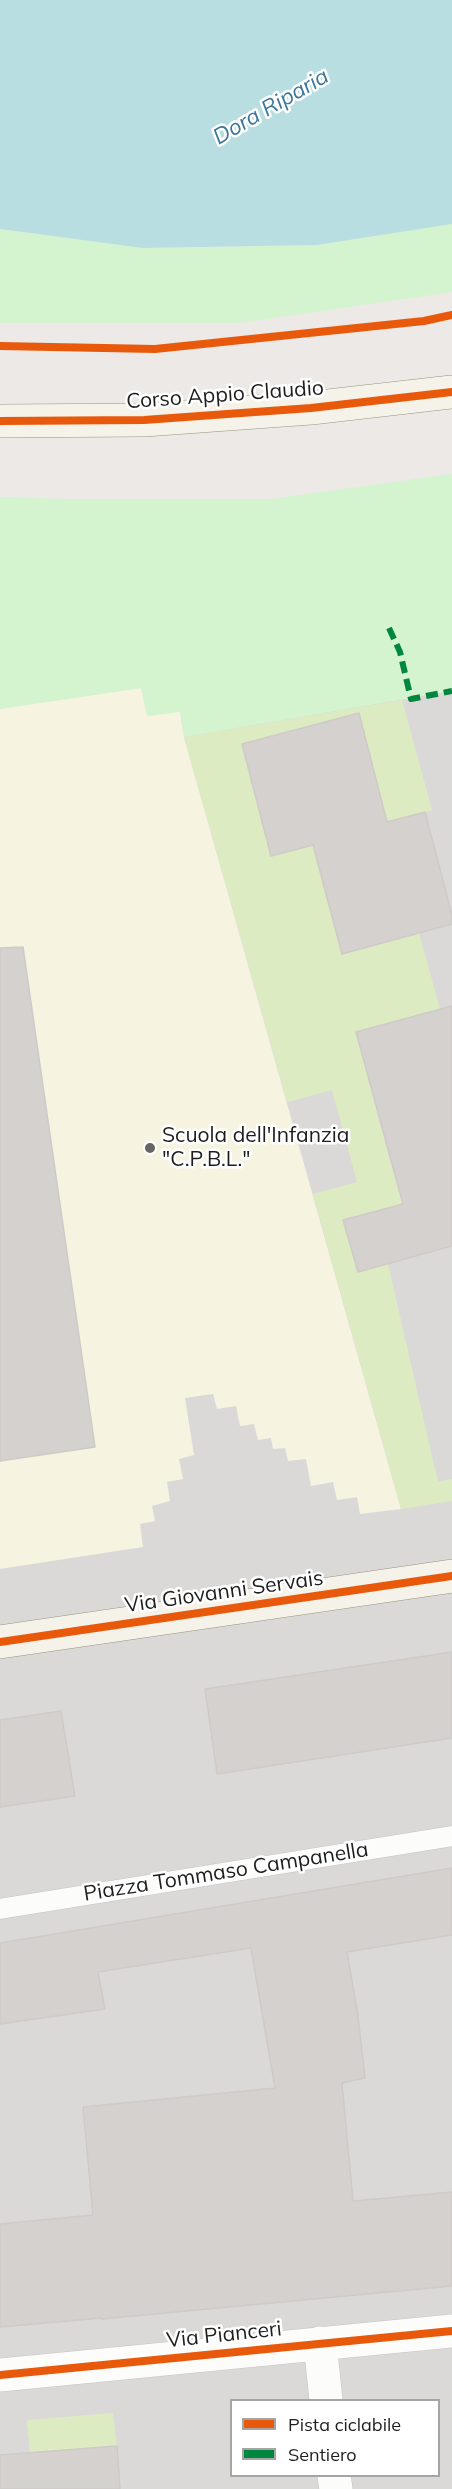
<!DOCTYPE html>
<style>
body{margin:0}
#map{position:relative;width:452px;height:2489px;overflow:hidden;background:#ece9e6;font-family:Mulish,sans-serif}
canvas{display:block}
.legend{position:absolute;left:230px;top:2399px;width:210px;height:78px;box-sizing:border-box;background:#fff;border:2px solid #a5a5a5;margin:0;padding:8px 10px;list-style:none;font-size:18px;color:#1e1e1e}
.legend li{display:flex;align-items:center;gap:12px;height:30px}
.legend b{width:30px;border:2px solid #a5a5a5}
</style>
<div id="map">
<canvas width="452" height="2489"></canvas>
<ul class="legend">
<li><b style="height:8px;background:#e8590c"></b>Pista ciclabile</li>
<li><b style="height:8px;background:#00873e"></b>Sentiero</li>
</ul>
</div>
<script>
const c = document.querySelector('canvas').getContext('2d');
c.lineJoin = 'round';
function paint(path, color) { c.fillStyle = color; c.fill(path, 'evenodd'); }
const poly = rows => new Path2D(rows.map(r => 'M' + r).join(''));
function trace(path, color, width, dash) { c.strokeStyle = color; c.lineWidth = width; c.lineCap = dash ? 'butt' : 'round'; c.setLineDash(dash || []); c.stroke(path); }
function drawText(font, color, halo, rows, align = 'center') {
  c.font = font + ' Mulish,sans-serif'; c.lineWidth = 5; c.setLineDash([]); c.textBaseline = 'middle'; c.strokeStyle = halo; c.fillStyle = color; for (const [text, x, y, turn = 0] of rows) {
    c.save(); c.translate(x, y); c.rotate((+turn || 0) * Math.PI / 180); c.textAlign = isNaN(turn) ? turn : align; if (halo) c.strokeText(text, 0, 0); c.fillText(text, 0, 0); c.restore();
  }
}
paint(poly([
 [452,645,452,2489,0,2489,0,710],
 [231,2400,438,2400,438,2476,231,2476]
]), '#dbd9d8');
paint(poly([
 [141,688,180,711,184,737,401,1509,360,1514,357,1497,337,1500,333,1482,311,1486,306,1459,288,1461,285,1448,273,1449,271,1438,258,1440,254,1424,240,1426,236,1406,217,1409,213,1394,185,1398,194,1455,179,1459,183,1479,167,1482,170,1501,152,1506,155,1521,140,1524,143,1547,0,1569,0,709]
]), '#f6f3e0');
paint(poly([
 [231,2459,231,2476,259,2476,261,2489,208,2489,206,2462]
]), '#dad9d8');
paint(poly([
 [402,700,432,810,425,812,387,822,359,713,242,744,271,856,313,845,342,953,419,933,440,1009,356,1032,391,1164,452,1149,452,1191,343,1221,358,1272,388,1264,438,1482,452,1479,452,1501,401,1509,313,1194,357,1182,332,1090,287,1102,184,737],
 [113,2413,117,2446,30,2453,27,2420]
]), '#ddebc3');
paint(poly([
 [452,224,452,292,239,323,0,323,0,229,143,248,317,245],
 [452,474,452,691,184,737,180,712,147,716,141,688,0,709,0,497,70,499,271,499]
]), '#d4f3cf');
paint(poly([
 [0,0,452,0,452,224,317,245,143,248,0,229]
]), '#b8dee1');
const building = poly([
 [359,713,387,822,425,812,452,915,452,924,342,954,313,845,271,856,242,744,359,713],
 [23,947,95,1447,0,1461,0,948,23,947],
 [452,1006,452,1246,358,1272,343,1220,403,1204,356,1032,452,1006],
 [452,1652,452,1738,217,1774,205,1689,452,1652],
 [61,1711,75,1796,0,1807,0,1720,61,1711],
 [452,1868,452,1935,347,1952,358,2016,365,2078,342,2083,353,2201,452,2192,452,2286,102,2319,102,2318,0,2327,0,2224,93,2215,83,2107,275,2088,251,1948,98,1972,105,2009,0,2024,0,1943,452,1868],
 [117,2446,120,2489,0,2489,0,2455,117,2446]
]);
paint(building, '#d4d1cf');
trace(building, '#cfcac7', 1.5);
const lane = poly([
 [0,1909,452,1836]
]);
const street = poly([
 [320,2343,326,2400],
 [0,2375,452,2331],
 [334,2476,336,2489]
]);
const secondary = poly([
 [0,421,144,420,311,408,452,392],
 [0,1642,452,1576]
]);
trace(lane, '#c5c4c2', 21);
trace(street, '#c5c4c2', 34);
trace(secondary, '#97957d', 34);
trace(lane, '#fcfcfb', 20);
trace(street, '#fcfcfb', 33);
trace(secondary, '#f4f2e9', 33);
trace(poly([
 [389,628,400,652,411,699,452,691]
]), '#00873e', 6, [12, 6]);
trace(poly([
 [0,346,155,349,424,321,452,315],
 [0,421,144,420,311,408,452,392],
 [0,1642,452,1576],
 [0,2375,452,2331]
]), '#e8590c', 8);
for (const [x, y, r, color] of [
 [150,1148,6,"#666564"]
]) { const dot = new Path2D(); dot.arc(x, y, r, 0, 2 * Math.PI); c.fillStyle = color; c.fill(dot); trace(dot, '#fff', 2); }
drawText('21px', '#1e1e1e', '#fff', [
 ["Corso Appio Claudio",225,395,-4],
 ["Via Giovanni Servais",224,1592,-8],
 ["Piazza Tommaso Campanella",226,1872,-9],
 ["Via Pianceri",224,2335,-6]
]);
drawText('21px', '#1e1e1e', '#fff', [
 ["Scuola dell'Infanzia",162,1136],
 ["\"C.P.B.L.\"",162,1160]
], 'left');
drawText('italic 22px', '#3d779a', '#fff', [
 ["Dora Riparia",271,107,-30]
]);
</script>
